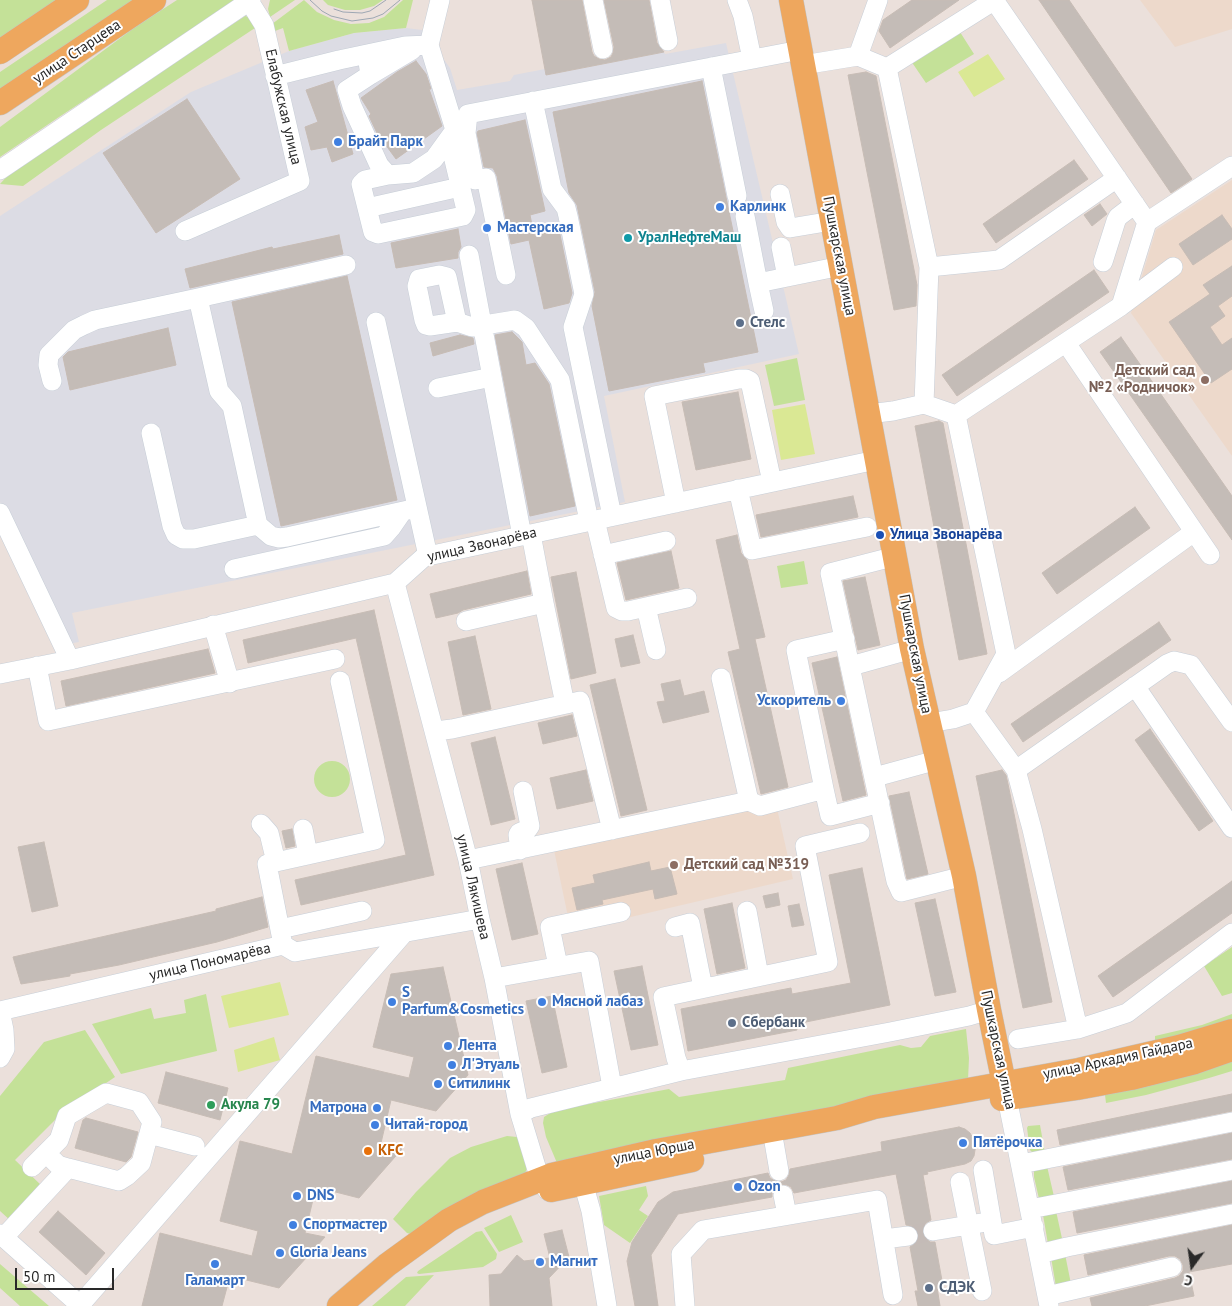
<!DOCTYPE html>
<meta charset="utf-8">
<style>
body{margin:0}
#map{position:relative;width:1232px;height:1306px;overflow:hidden;background:#ebe0db;font-family:"PT Sans",sans-serif}
canvas{display:block}
.north{position:absolute;left:1167px;top:1241px;width:50px;height:50px;-webkit-text-stroke:4px #fff;paint-order:stroke;rotate:194deg;font-size:14px;font-weight:700;line-height:20px;text-align:center;color:#292929}
.north::after{content:'';display:block;margin:auto;width:18px;height:22px;background:#292929;clip-path:polygon(50% 0,100% 100%,50% 72%,0 100%)}
.scale{position:absolute;left:15px;top:1268px;width:99px;height:22px;box-sizing:border-box;border:2px solid #292929;border-top:0;padding-left:6px;font-size:15px;line-height:18px;white-space:nowrap;color:#292929;-webkit-text-stroke:4px #fff;paint-order:stroke}
</style>
<div id="map">
<canvas width="1232" height="1306"></canvas>
<div class="north">С</div>
<div class="scale">50 m</div>
</div>
<script>
const c = document.querySelector('canvas').getContext('2d');
c.lineJoin = 'round';
function paint(path, color) { c.fillStyle = color; c.fill(path, 'evenodd'); }
const poly = rows => new Path2D(rows.map(r => 'M' + r).join(''));
function trace(path, color, width, dash) { c.strokeStyle = color; c.lineWidth = width; c.lineCap = dash ? 'butt' : 'round'; c.setLineDash(dash || []); c.stroke(path); }
function drawText(font, color, halo, rows, align = 'center') {
  c.font = font + ' "PT Sans",sans-serif'; c.lineWidth = 4; c.setLineDash([]); c.textBaseline = 'middle'; c.strokeStyle = halo; c.fillStyle = color; for (const [text, x, y, turn = 0] of rows) {
    c.save(); c.translate(x, y); c.rotate((+turn || 0) * Math.PI / 180); c.textAlign = isNaN(turn) ? turn : align; if (halo) c.strokeText(text, 0, 0); c.fillText(text, 0, 0); c.restore();
  }
}
paint(poly([
 [406,28,422,30,450,68,457,90,510,81,514,75,545,69,547,75,664,52,665,54,726,43,799,354,604,396,625,502,72,613,79,642,68,644,0,502,0,216,191,92,289,51,354,33]
]), '#dcdce4');
paint(poly([
 [1140,0,1232,0,1232,29,1175,47],
 [1232,180,1232,456,1131,313,1156,230],
 [776,804,793,879,571,931,554,850]
]), '#edd9cb');
paint(poly([
 [0,0,60,0,0,41],
 [107,0,134,0,0,89,0,72],
 [177,0,237,0,59,117,0,157,0,127,134,28],
 [270,0,295,0,270,17,268,9],
 [304,0,317,12,334,20,351,24,369,23,384,17,403,0,413,0,406,28,354,33,289,51,283,28,275,31,272,24],
 [323,0,383,0,374,6,360,10,345,10,328,5],
 [245,16,253,18,258,26,101,130,23,186,0,184,11,172,76,126],
 [960,32,974,54,926,83,911,61],
 [797,358,805,400,774,406,765,365],
 [804,561,808,584,781,588,777,566],
 '314 779a18 18 0 1 1 36 0a18 18 0 1 1-36 0Z',
 [1232,947,1232,993,1222,996,1204,966],
 [206,994,217,1051,121,1074,92,1024,151,1008,154,1019,186,1013,184,1000],
 [1232,1014,1232,1022,1155,1042,1155,1036,1202,1025],
 [966,1029,969,1058,968,1080,826,1112,557,1163,546,1137,543,1123,544,1117,552,1112,567,1108,669,1089,679,1097,785,1080,788,1068,900,1045,911,1048,921,1047,930,1036],
 [85,1030,115,1077,63,1112,15,1160,42,1186,11,1221,0,1211,0,1096,44,1042],
 [1232,1060,1232,1071,1209,1078,1146,1095,1106,1103,1105,1095,1141,1088,1187,1076],
 [1040,1125,1045,1153,1033,1153,1030,1150,1027,1128,1028,1126],
 [507,1136,517,1137,523,1143,529,1163,524,1176,413,1235,407,1233,393,1219,416,1192,450,1158,471,1147],
 [1047,1166,1055,1201,1040,1203,1034,1177,1034,1170],
 [646,1186,648,1196,639,1210,648,1216,630,1243,604,1225,599,1196],
 [1056,1211,1063,1243,1048,1244,1043,1215],
 [511,1215,523,1242,499,1252,484,1228],
 [482,1231,497,1254,496,1259,483,1267,419,1274,417,1273,418,1271,476,1232],
 [1065,1254,1071,1284,1056,1287,1051,1257],
 [0,1264,49,1306,20,1306,0,1288],
 [434,1275,405,1306,372,1306,406,1277]
]), '#c4e198');
paint(poly([
 [988,54,1005,79,974,97,958,72],
 [805,404,815,454,781,460,772,410],
 [280,982,289,1015,229,1028,221,996],
 [274,1037,280,1060,238,1072,234,1050]
]), '#dae894');
const building = poly([
 [532,0,582,0,592,52,594,56,599,59,605,60,611,57,613,53,614,47,604,0,649,0,657,43,664,52,546,75,532,0],
 [912,0,959,0,890,48,879,31,883,20,912,0],
 [1039,0,1069,0,1192,179,1171,193,1039,0],
 [416,61,426,74,431,89,429,89,442,126,396,159,377,133,369,116,371,114,361,98,397,72,416,61],
 [866,72,876,76,917,285,916,306,894,310,848,75,866,72],
 [333,81,353,154,332,162,327,147,311,150,305,127,318,122,306,90,333,81],
 [702,81,758,352,703,363,705,372,609,391,592,306,595,292,577,205,569,193,553,112,702,81],
 [187,99,240,179,156,233,103,153,187,99],
 [525,120,545,211,530,215,534,235,559,230,572,293,569,303,544,309,529,240,511,244,497,176,493,168,484,167,477,133,478,131,525,120],
 [1074,160,1088,179,996,243,983,224,1074,160],
 [1100,204,1107,214,1092,226,1084,215,1100,204],
 [1222,215,1232,229,1232,239,1193,265,1179,244,1222,215],
 [458,229,461,247,458,252,458,258,396,268,391,243,458,229],
 [339,235,343,254,190,288,185,269,272,247,273,249,339,235],
 [1232,266,1232,296,1218,306,1225,316,1210,327,1222,345,1232,338,1232,369,1211,383,1169,322,1210,294,1203,285,1232,266],
 [1094,270,1109,292,957,396,942,375,1094,270],
 [347,276,397,500,281,526,232,302,347,276],
 [168,328,176,365,70,390,63,357,68,352,168,328],
 [512,332,522,342,526,365,535,363,549,384,575,506,530,516,495,335,512,332],
 [460,335,473,338,474,344,433,356,430,343,460,335],
 [1121,337,1232,496,1232,540,1100,352,1121,337],
 [738,392,751,459,696,470,682,402,738,392],
 [939,421,943,423,987,654,959,660,915,426,939,421],
 [853,496,858,517,761,537,756,515,853,496],
 [1135,507,1150,528,1057,594,1042,573,1135,507],
 [737,535,741,553,747,560,765,637,755,639,788,787,761,794,728,652,740,649,716,540,737,535],
 [671,551,679,588,626,600,617,563,671,551],
 [527,571,531,594,463,610,458,613,436,618,430,594,527,571],
 [576,572,596,673,571,679,551,577,576,572],
 [865,577,880,645,858,650,843,581,865,577],
 [374,610,434,875,301,905,295,880,406,855,356,638,248,663,243,640,374,610],
 [1159,622,1171,640,1023,742,1011,724,1159,622],
 [633,635,640,663,621,667,615,639,633,635],
 [475,636,491,709,463,715,448,642,475,636],
 [208,649,215,673,66,706,61,681,208,649],
 [837,657,866,795,843,801,812,663,837,657],
 [615,679,647,810,621,816,590,685,615,679],
 [680,680,684,696,704,691,709,712,663,723,657,702,665,701,661,684,680,680],
 [572,715,577,736,543,744,538,723,572,715],
 [1150,729,1213,821,1199,831,1135,740,1150,729],
 [495,737,515,819,491,825,471,743,495,737],
 [586,770,593,801,557,809,550,778,586,770],
 [1002,770,1006,775,1008,784,1052,1002,1023,1008,976,776,1002,770],
 [909,792,928,874,907,879,889,796,909,792],
 [292,829,295,846,286,848,282,831,292,829],
 [44,842,58,906,32,912,18,847,44,842],
 [649,862,651,871,670,867,677,894,655,899,653,889,602,900,603,904,577,910,572,888,595,883,593,875,649,862],
 [522,863,538,934,512,940,496,869,522,863],
 [862,868,890,1005,796,1024,797,1030,688,1051,681,1009,791,988,792,994,851,983,829,875,862,868],
 [1232,881,1232,913,1113,997,1098,976,1232,881],
 [778,893,780,905,766,908,763,896,778,893],
 [262,897,268,927,217,942,119,965,70,974,70,976,21,984,13,957,216,911,216,909,262,897],
 [935,899,956,992,935,996,915,903,935,899],
 [732,903,745,968,717,974,704,909,732,903],
 [799,904,804,925,792,927,788,906,799,904],
 [642,966,658,1045,631,1050,614,971,642,966],
 [443,967,468,1075,436,1111,391,1100,381,1143,402,1149,359,1198,316,1187,305,1233,325,1237,279,1288,230,1276,222,1306,142,1306,160,1233,252,1256,258,1231,220,1221,240,1141,292,1154,316,1056,409,1078,414,1057,373,1047,391,974,443,967],
 [552,996,567,1067,542,1073,526,1001,552,996],
 [166,1072,228,1088,220,1120,158,1103,166,1072],
 [1232,1094,1232,1111,1060,1145,1057,1130,1232,1094],
 [86,1118,138,1132,131,1157,126,1162,75,1148,83,1120,86,1118],
 [959,1127,965,1129,970,1133,976,1144,974,1156,971,1161,965,1164,927,1172,928,1174,923,1175,931,1220,926,1223,922,1228,922,1232,925,1238,930,1242,935,1242,943,1286,937,1287,940,1306,918,1306,915,1291,918,1291,910,1247,918,1241,919,1234,917,1230,913,1226,906,1225,896,1174,794,1193,791,1187,787,1185,781,1184,775,1187,772,1192,772,1197,678,1214,651,1255,658,1306,635,1306,627,1261,632,1242,658,1202,673,1192,768,1173,770,1178,775,1181,781,1182,786,1180,789,1175,790,1169,882,1151,881,1142,959,1127],
 [1232,1133,1232,1159,1068,1190,1063,1167,1232,1133],
 [1232,1181,1232,1203,1077,1233,1073,1212,1232,1181],
 [58,1211,105,1253,86,1275,39,1232,58,1211],
 [1232,1225,1232,1264,1189,1272,1194,1296,1145,1306,1092,1306,1090,1298,1175,1278,1179,1276,1183,1271,1183,1265,1180,1259,1175,1256,1169,1256,1088,1275,1084,1255,1232,1225],
 [562,1230,569,1257,549,1278,552,1306,490,1306,489,1275,501,1274,517,1255,524,1261,550,1258,544,1234,562,1230]
]);
paint(building, '#c4bcb7');
trace(building, '#c7bcb5', 1);
trace(poly([
 [908,1236,933,1231]
]), '#c4bbb7', 19, [19, 9]);
const minor = poly([
 [593,0,603,49],
 [660,0,668,41],
 [737,0,743,16,752,59],
 [994,0,1147,222,1121,306],
 [367,55,370,75,347,90,352,106,379,165,388,175,413,173,434,159,455,130,429,45,440,0],
 [858,56,887,68,995,0],
 [803,65,858,56,878,0],
 [711,67,737,196],
 [370,75,412,50],
 [275,76,339,60,405,46,429,45],
 [533,101,552,189,566,208,568,216,584,294,573,327,612,516],
 [0,170,251,0],
 [388,175,365,180,361,184,373,232,378,234,463,216,466,210,449,139],
 [780,194,786,222,790,228,832,221],
 [367,208,460,187],
 [745,216,758,283],
 [1147,222,1232,166],
 [185,231,300,181,264,25,249,1],
 [781,247,787,277],
 [469,255,522,536],
 [1103,262,1116,221,1118,217,1135,204],
 [346,265,198,298,219,391,232,406,258,525,271,536,279,538,287,537,417,508],
 [929,267,999,260,1117,178],
 [506,275,486,178,475,180,466,133,468,114,800,50],
 [764,311,758,283,841,266],
 [376,322,428,556],
 [457,322,447,277,439,275,419,279,417,286,424,320,426,325,430,326,457,322,472,327,515,320,526,328,560,380,589,521],
 [1066,343,1210,555],
 [52,381,48,365,49,355,74,330,84,325,95,320,198,298],
 [438,388,492,377],
 [924,404,956,415,1121,306,1173,267],
 [868,414,893,411,924,404,929,267,887,68],
 [151,433,172,526,176,535,183,539,194,539,258,525],
 [738,489,752,550,867,527],
 [676,503,654,396,739,379,746,379,750,381,772,482],
 [0,513,70,660],
 [595,520,616,608,622,611,628,611,687,598],
 [603,555,666,541],
 [896,556,830,573,896,881,901,892,964,876],
 [234,569,384,536,391,528,402,512],
 [395,583,468,860,480,919,494,978,520,1114,538,1173,547,1190],
 [544,603,565,704],
 [646,607,656,650],
 [466,621,544,603,531,534],
 [213,625,230,683],
 [845,639,796,650,824,789,830,816,880,803],
 [37,666,48,721,335,659],
 [851,666,912,649],
 [999,673,1194,532],
 [0,674,70,660,395,583,424,557,428,556,876,460],
 [721,678,749,801],
 [1135,686,1232,828],
 [974,712,1016,770,1167,664,1174,661,1191,665,1232,722],
 [929,723,953,719,974,712,1006,654,956,415],
 [435,731,452,729,580,701,612,830],
 [1016,770,1032,829,1078,1029],
 [875,777,937,760],
 [261,824,269,833,276,862],
 [303,829,308,855],
 [520,850,518,835,519,833,528,829,530,826,523,791],
 [468,860,749,801,760,806,824,789],
 [747,911,759,976],
 [675,927,690,923,703,988],
 [280,929,362,911],
 [283,945,267,864,375,840,340,681],
 [558,966,550,927,621,912],
 [494,978,589,961,612,1087],
 [0,1011,283,945,295,952,480,919],
 [0,1011,4,1030,5,1049,0,1058],
 [1018,1039,1078,1029,1127,1013,1232,933],
 [681,1071,676,1058,663,997,828,962,805,846,860,833],
 [1007,1098,1049,1306],
 [520,1114,531,1108,681,1071,890,1032,969,1016,989,1010],
 [149,1134,195,1146],
 [774,1142,779,1171],
 [1021,1164,1232,1122],
 [32,1167,46,1153],
 [983,1170,994,1235,1034,1227],
 [580,1172,591,1211,607,1306],
 [960,1182,982,1291],
 [783,1195,787,1215],
 [1030,1209,1232,1170],
 [933,1231,981,1223],
 [0,1234,81,1306],
 [4,1237,68,1168,119,1181,127,1176,141,1163,152,1122,139,1102,106,1093,67,1116,59,1140,46,1153,58,1165,68,1168],
 [884,1239,908,1236],
 [1039,1254,1067,1247,1232,1214],
 [1047,1296,1172,1267],
 [80,1305,404,933],
 [685,1306,681,1254,703,1230,877,1200,893,1295]
]);
const major = poly([
 [791,0,912,649,964,876,989,1010,1007,1098],
 [0,52,77,0],
 [0,103,154,0],
 [1002,1099,1077,1088,1131,1078,1195,1062,1232,1049],
 [551,1190,692,1160],
 [339,1306,387,1265,449,1220,483,1202,552,1175,656,1151,837,1118,874,1107,1079,1070,1179,1047,1232,1031]
]);
trace(minor, '#c7ced7', 20);
trace(major, '#c3c3c3', 25);
trace(minor, '#fff', 19);
trace(major, '#eea75e', 24);
trace(poly([
 [310,0,322,11,331,16,352,21,373,18,383,14,400,0],
 [334,9,343,12,362,13,370,11,386,0]
]), '#9ea7b3', 1);
for (const [x, y, r, color] of [
 [338,142,5,"#3f7fe0"],
 [720,207,5,"#3f7fe0"],
 [487,228,5,"#3f7fe0"],
 [628,238,5,"#0f9aa8"],
 [740,323,5,"#5c6f8a"],
 [1205,380,5,"#8d6e63"],
 [880,535,5,"#1a4fb4"],
 [841,701,5,"#3f7fe0"],
 [674,865,5,"#8d6e63"],
 [392,1002,5,"#3f7fe0"],
 [542,1002,5,"#3f7fe0"],
 [732,1023,5,"#5c6f8a"],
 [448,1046,5,"#3f7fe0"],
 [452,1065,5,"#3f7fe0"],
 [438,1084,5,"#3f7fe0"],
 [211,1105,5,"#2e9e5b"],
 [377,1108,5,"#3f7fe0"],
 [375,1125,5,"#3f7fe0"],
 [963,1143,5,"#3f7fe0"],
 [368,1151,5,"#e8710a"],
 [738,1187,5,"#3f7fe0"],
 [297,1196,5,"#3f7fe0"],
 [293,1225,5,"#3f7fe0"],
 [280,1253,5,"#3f7fe0"],
 [540,1262,5,"#3f7fe0"],
 [215,1264,5,"#3f7fe0"],
 [929,1288,5,"#5c6f8a"]
]) { const dot = new Path2D(); dot.arc(x, y, r, 0, 2 * Math.PI); c.fillStyle = color; c.fill(dot); trace(dot, '#fff', 2); }
drawText('15px', '#292929', '#fff', [
 ["улица Старцева",77,52,-34],
 ["Елабужская улица",283,107,77],
 ["Пушкарская улица",839,256,79],
 ["улица Звонарёва",482,545,-13],
 ["Пушкарская улица",915,654,79],
 ["улица Лякишева",473,887,77],
 ["улица Пономарёва",210,962,-13],
 ["Пушкарская улица",998,1050,78],
 ["улица Аркадия Гайдара",1118,1059,-12],
 ["улица Юрша",654,1152,-11]
]);
drawText('bold 15px', '#366cbe', '#fff', [
 ["Брайт Парк",348,142],
 ["Карлинк",730,207],
 ["Мастерская",497,228],
 ["Ускоритель",831,701,"right"],
 ["S",402,993],
 ["Parfum&Cosmetics",402,1010],
 ["Мясной лабаз",552,1002],
 ["Лента",458,1046],
 ["Л'Этуаль",462,1065],
 ["Ситилинк",448,1084],
 ["Матрона",367,1108,"right"],
 ["Читай-город",385,1125],
 ["Пятёрочка",973,1143],
 ["Ozon",748,1187],
 ["DNS",307,1196],
 ["Спортмастер",303,1225],
 ["Gloria Jeans",290,1253],
 ["Магнит",550,1262],
 ["Галамарт",215,1281,"center"]
], 'left');
drawText('bold 15px', '#0d838f', '#fff', [
 ["УралНефтеМаш",638,238]
], 'left');
drawText('bold 15px', '#4e5e75', '#fff', [
 ["Стелс",750,323],
 ["Сбербанк",742,1023],
 ["СДЭК",939,1288]
], 'left');
drawText('bold 15px', '#785e54', '#fff', [
 ["Детский сад",1195,371],
 ["№2 «Родничок»",1195,388],
 ["Детский сад №319",684,865,"left"]
], 'right');
drawText('bold 15px', '#164399', '#fff', [
 ["Улица Звонарёва",890,535]
], 'left');
drawText('bold 15px', '#27864d', '#fff', [
 ["Акула 79",221,1105]
], 'left');
drawText('bold 15px', '#c56008', '#fff', [
 ["KFC",378,1151]
], 'left');
</script>
